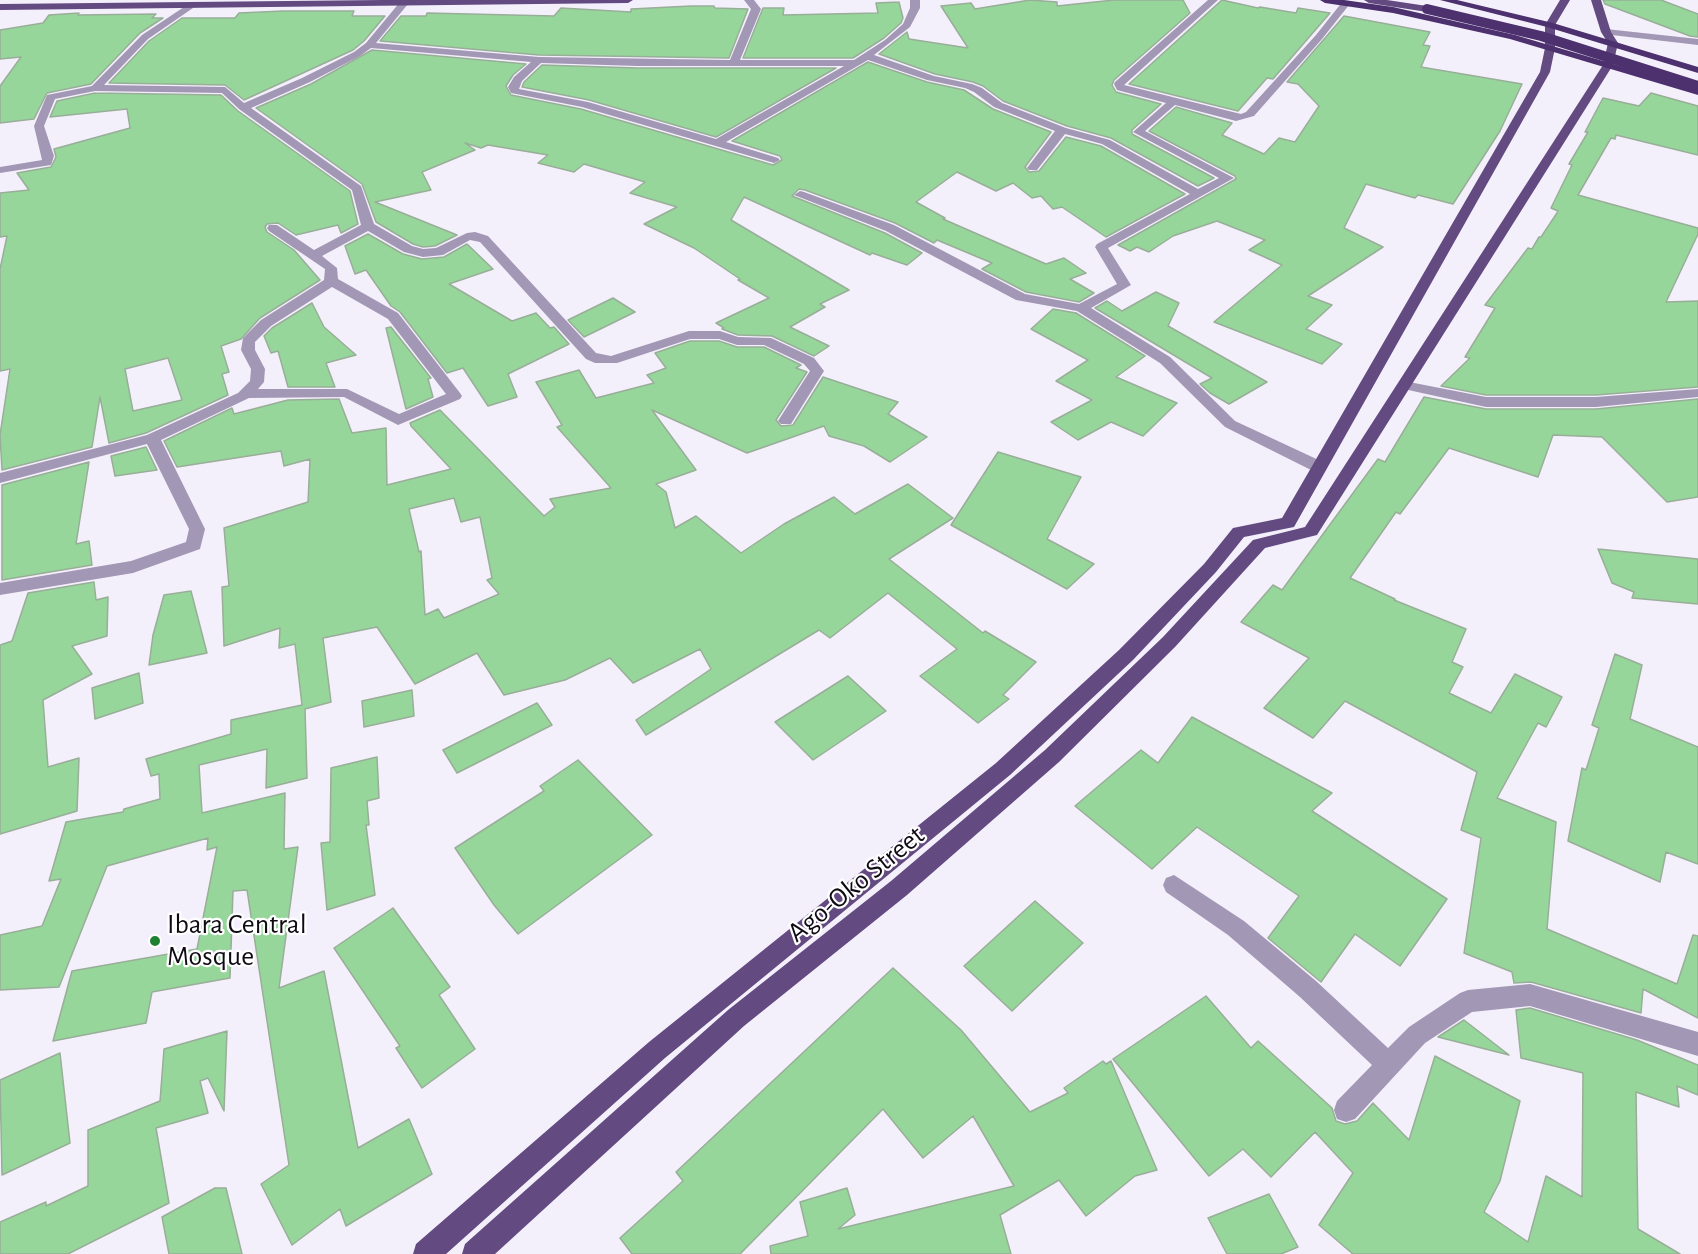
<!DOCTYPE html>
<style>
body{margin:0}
canvas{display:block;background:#f4f0fb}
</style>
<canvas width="1698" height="1254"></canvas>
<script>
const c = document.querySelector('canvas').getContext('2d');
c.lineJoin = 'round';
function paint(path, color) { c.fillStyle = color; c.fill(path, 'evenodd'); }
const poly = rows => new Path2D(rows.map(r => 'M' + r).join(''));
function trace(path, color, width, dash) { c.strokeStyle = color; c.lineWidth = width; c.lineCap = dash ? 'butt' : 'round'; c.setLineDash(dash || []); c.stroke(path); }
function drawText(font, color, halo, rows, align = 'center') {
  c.font = font + ' "Alegreya Sans",sans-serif'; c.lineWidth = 4.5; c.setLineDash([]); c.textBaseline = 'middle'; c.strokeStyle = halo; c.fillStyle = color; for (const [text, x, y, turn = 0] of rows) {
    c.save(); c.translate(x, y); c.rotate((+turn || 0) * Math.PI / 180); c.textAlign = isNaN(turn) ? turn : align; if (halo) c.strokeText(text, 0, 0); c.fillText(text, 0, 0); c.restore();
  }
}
const building = poly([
 [1030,0,1057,2,1057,6,1114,0,1183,0,1190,13,1114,80,1112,85,1116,92,1161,104,1132,130,1132,134,1214,178,1198,186,1111,138,1067,126,1003,101,983,86,973,82,935,74,879,54,907,32,909,39,968,48,941,6,971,3,975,9,1030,0],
 [1222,0,1258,8,1260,7,1296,13,1298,8,1330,13,1273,79,1267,78,1238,111,1129,84,1222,0],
 [1603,0,1661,0,1698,14,1698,37,1690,36,1605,4,1603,0],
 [899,2,903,18,901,23,884,38,853,58,743,58,763,8,784,8,783,15,878,13,876,3,899,2],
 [691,6,714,6,715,8,748,9,729,58,539,55,380,41,401,16,426,16,427,13,554,16,561,8,631,12,631,9,691,6],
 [283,11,354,11,352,16,385,16,364,41,353,50,244,100,225,85,109,83,149,41,182,18,235,18,239,13,283,11],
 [79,13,78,15,156,14,152,18,163,18,140,33,91,84,47,93,34,119,0,123,0,86,21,57,0,59,0,30,43,23,49,15,79,13],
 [1344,16,1430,32,1423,45,1430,46,1421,67,1522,84,1500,131,1453,204,1418,195,1415,198,1366,184,1344,228,1383,247,1308,296,1332,305,1306,329,1342,344,1322,364,1214,322,1282,265,1249,250,1265,240,1217,221,1173,236,1149,252,1137,247,1130,251,1118,245,1236,179,1235,176,1149,131,1176,107,1232,123,1222,135,1264,154,1279,138,1295,142,1319,106,1298,84,1287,82,1344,16],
 [372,50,526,64,513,75,506,86,511,95,581,109,773,165,782,160,780,156,732,141,868,62,927,82,964,90,993,109,1051,132,1025,167,1029,172,1039,171,1066,137,1101,146,1185,194,1106,237,1062,207,1053,209,1041,196,1032,198,1013,183,996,191,957,172,916,202,945,218,943,219,1046,264,1064,258,1086,273,1070,279,1094,293,1079,302,1026,292,982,269,992,263,937,240,934,243,895,223,805,190,799,189,792,196,885,233,922,253,907,265,872,253,870,255,744,197,731,220,849,290,820,304,825,307,790,327,829,346,814,356,772,336,738,335,722,329,724,328,716,323,769,298,738,280,740,279,694,248,644,224,677,207,630,193,645,182,584,164,574,172,538,163,548,155,488,145,481,148,465,143,475,150,422,172,431,190,375,202,457,235,435,246,423,247,413,244,376,222,362,184,256,108,311,84,372,50],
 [542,65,638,68,836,68,716,137,589,100,522,87,524,82,542,65],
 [95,93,221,95,238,111,350,191,358,224,341,233,338,225,296,235,278,223,267,224,265,227,267,232,294,250,320,280,260,318,241,339,221,346,229,372,222,374,228,395,146,433,109,443,100,397,92,447,2,470,0,435,10,369,0,371,0,269,7,236,0,237,0,193,29,190,17,173,51,167,56,157,54,149,130,128,127,109,50,117,57,101,95,93],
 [168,358,182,400,133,411,125,369,168,358],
 [1651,93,1698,106,1698,155,1616,135,1615,139,1611,138,1578,195,1698,228,1698,234,1666,302,1698,301,1698,387,1596,395,1486,395,1441,386,1470,358,1465,357,1495,308,1485,305,1528,248,1532,249,1539,237,1541,237,1557,213,1558,211,1551,208,1572,165,1569,164,1588,132,1585,132,1603,98,1639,106,1651,93],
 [368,234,403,254,422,259,444,257,467,244,493,269,449,284,512,321,536,313,550,328,554,327,569,344,508,374,517,397,488,406,463,368,447,373,400,312,391,306,366,270,355,274,345,246,368,234],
 [1156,292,1179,303,1168,326,1267,382,1229,404,1210,393,1200,384,1212,378,1095,308,1107,301,1122,311,1156,292],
 [613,298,635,312,584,337,568,320,613,298],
 [312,303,324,327,356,355,326,363,335,387,288,387,278,351,271,353,264,336,272,328,312,303],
 [1053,309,1076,313,1145,356,1116,377,1177,403,1143,436,1111,422,1078,440,1051,422,1092,400,1056,381,1088,360,1031,329,1053,309],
 [391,327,431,378,428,379,433,397,406,409,386,328,391,327],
 [690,341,719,341,737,347,764,347,801,365,796,368,807,372,776,420,781,426,793,425,823,377,898,402,888,414,927,437,890,462,864,446,829,436,824,426,747,453,652,410,696,470,656,484,666,492,675,528,696,516,741,553,784,524,834,497,855,514,908,484,953,518,889,559,983,633,985,631,1036,662,1003,695,1009,699,978,723,920,676,957,649,888,593,830,638,819,630,646,735,636,720,711,669,700,649,633,683,610,658,565,680,504,695,477,653,415,684,377,627,323,638,331,702,305,709,307,778,266,788,267,749,199,765,202,813,285,793,284,849,298,847,279,988,324,971,358,1148,409,1119,432,1174,346,1226,340,1209,292,1245,261,1184,289,1165,247,890,233,891,230,978,152,992,146,1023,53,1041,72,971,197,949,217,847,207,850,208,838,107,866,59,987,0,990,0,935,42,926,61,879,49,881,66,822,123,812,124,809,160,799,159,774,151,776,146,759,231,734,231,720,302,705,295,644,279,648,280,628,224,646,222,587,229,586,224,528,308,502,310,459,284,466,281,451,177,467,164,441,232,408,234,414,288,400,339,399,352,433,386,428,387,485,451,469,411,426,410,423,440,410,544,516,555,507,550,499,611,488,557,427,562,425,536,382,579,370,596,398,654,383,647,375,666,368,655,353,690,341],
 [454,498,461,522,480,517,492,578,487,580,499,594,444,618,438,609,425,615,421,551,419,552,409,509,454,498],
 [1424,397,1486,409,1596,409,1698,399,1698,497,1667,502,1602,437,1553,435,1538,477,1449,448,1400,514,1396,512,1350,578,1395,599,1394,600,1466,629,1452,662,1463,667,1449,693,1491,713,1515,674,1562,697,1546,727,1538,723,1497,798,1556,822,1547,929,1677,984,1693,935,1698,936,1698,1018,1643,989,1641,1013,1531,982,1514,983,1512,972,1464,953,1481,838,1461,830,1477,772,1345,701,1313,738,1264,708,1309,658,1241,622,1273,585,1282,590,1378,459,1385,462,1424,397],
 [146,447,157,470,115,476,111,456,146,447],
 [998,452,1081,477,1047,539,1094,564,1067,589,951,525,998,452],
 [89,462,76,544,89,541,92,565,2,580,2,485,89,462],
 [1598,549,1698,559,1698,604,1632,598,1634,592,1612,583,1598,549],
 [94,582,96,600,108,597,107,636,72,646,92,674,43,700,48,767,79,758,77,811,0,834,0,645,12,641,28,593,94,582],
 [191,591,207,653,149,665,153,635,164,595,191,591],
 [1615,654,1642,665,1630,719,1698,747,1698,864,1666,852,1660,882,1568,841,1582,768,1586,770,1599,728,1592,725,1615,654],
 [139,673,143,703,95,719,92,688,139,673],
 [848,676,886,711,813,760,775,722,848,676],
 [412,690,414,716,364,727,362,701,412,690],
 [537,703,552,725,457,773,443,750,537,703],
 [1192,717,1332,793,1312,811,1447,899,1400,966,1355,934,1321,982,1268,938,1299,896,1197,827,1152,869,1075,806,1141,750,1158,763,1192,717],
 [377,757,379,798,367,801,369,825,366,825,375,895,327,910,321,843,330,842,331,768,377,757],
 [578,760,652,835,518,934,494,905,455,848,544,791,540,786,578,760],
 [1035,901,1083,943,1012,1011,964,966,1035,901],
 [393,908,450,987,439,995,475,1049,422,1088,396,1048,400,1046,334,948,393,908],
 [893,968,961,1030,1030,1112,1068,1093,1064,1088,1103,1061,1106,1064,1111,1061,1157,1170,1135,1176,1086,1216,1059,1180,1000,1215,1011,1254,771,1254,770,1246,808,1236,800,1202,847,1188,855,1215,838,1229,1014,1186,973,1116,923,1158,883,1109,740,1254,632,1254,620,1238,683,1181,676,1172,893,968],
 [1206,996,1251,1048,1258,1041,1332,1108,1336,1121,1345,1124,1357,1121,1373,1103,1409,1140,1435,1056,1520,1101,1500,1181,1484,1212,1528,1242,1546,1176,1582,1197,1583,1073,1521,1058,1516,1010,1530,1008,1637,1040,1698,1065,1698,1095,1677,1086,1679,1107,1636,1092,1638,1229,1680,1254,1353,1254,1319,1225,1353,1173,1315,1132,1271,1177,1243,1149,1209,1176,1113,1059,1206,996],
 [1464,1020,1509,1055,1438,1037,1464,1020],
 [227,1031,224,1111,208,1078,200,1081,208,1113,156,1128,169,1203,68,1254,0,1254,0,1222,46,1202,46,1206,88,1186,88,1130,160,1101,164,1049,227,1031],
 [60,1053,70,1143,2,1175,0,1080,60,1053],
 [215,1188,226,1188,242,1254,169,1254,162,1217,215,1188],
 [1269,1194,1298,1247,1281,1254,1227,1254,1208,1218,1269,1194]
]);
paint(building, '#97d69a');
trace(building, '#98ae99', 1.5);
paint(poly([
 [744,0,754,0,761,9,740,60,854,60,885,40,903,24,910,8,910,0,920,0,920,8,910,27,874,55,934,76,972,84,982,88,1002,103,1066,128,1110,140,1198,189,1219,178,1133,132,1166,103,1117,90,1114,84,1115,82,1208,0,1218,0,1124,85,1241,114,1246,112,1316,35,1343,1,1349,1,1349,5,1322,39,1254,116,1236,121,1175,105,1145,131,1234,178,1108,248,1131,285,1091,308,1170,357,1235,421,1325,463,1327,467,1325,471,1313,471,1225,427,1160,363,1077,311,1016,300,886,231,794,195,800,191,804,192,894,225,1025,294,1079,304,1117,284,1095,247,1097,244,1190,194,1102,144,1065,134,1037,170,1029,170,1027,168,1055,131,994,107,974,92,965,88,927,80,868,60,726,142,778,158,780,160,774,163,582,107,511,93,508,87,514,77,531,62,371,48,360,56,310,82,251,108,361,186,374,224,412,246,423,249,436,248,467,233,475,232,488,236,596,353,611,356,689,331,720,331,738,337,771,338,814,358,824,371,791,424,781,424,778,421,810,371,804,364,764,345,737,345,719,339,690,339,617,363,595,363,586,359,480,242,470,240,443,255,423,257,404,252,368,231,322,256,337,268,338,279,398,313,460,393,462,396,460,399,398,425,344,397,249,398,161,440,205,529,200,549,133,573,0,595,0,583,131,561,186,542,189,529,147,444,0,483,0,473,147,435,238,393,250,381,251,369,241,350,243,338,261,320,324,280,325,269,269,231,267,228,269,225,277,225,314,250,361,225,352,190,239,109,222,93,95,91,55,99,44,126,54,156,51,165,0,173,0,167,42,160,34,126,47,95,92,86,142,35,190,3,193,4,193,8,148,39,104,85,225,87,244,103,302,78,354,52,366,43,400,2,403,1,408,4,376,43,539,57,730,60,751,9,744,0],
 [541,63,638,66,844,66,716,139,588,102,519,89,522,81,541,63],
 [332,287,388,319,446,394,399,414,347,389,258,389,264,382,265,369,255,350,255,342,271,326,332,287],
 [1606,29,1698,39,1698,45,1603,34,1603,30,1606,29],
 [1404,381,1486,397,1596,397,1698,389,1698,397,1596,407,1486,407,1399,388,1397,385,1404,381],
 [1174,875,1244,921,1316,981,1388,1048,1409,1027,1460,993,1468,990,1530,984,1698,1032,1698,1056,1530,1006,1472,1012,1425,1043,1355,1119,1346,1122,1337,1119,1334,1110,1337,1101,1372,1065,1300,997,1228,935,1166,892,1163,885,1166,878,1174,875]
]), '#a397b6');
paint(poly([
 [382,0,633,0,628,3,0,10,0,4,382,0],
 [1364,0,1387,0,1427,6,1432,9,1427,12,1369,3,1364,0],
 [1560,0,1570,0,1555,25,1555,48,1550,72,1294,527,1244,537,1216,572,1133,660,1010,775,665,1058,446,1254,413,1254,416,1244,649,1042,996,763,1119,650,1204,564,1233,528,1282,518,1540,72,1545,48,1545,25,1560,0],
 [1591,0,1601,0,1611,32,1618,43,1613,65,1317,535,1265,548,1175,647,1059,762,907,895,744,1026,495,1254,462,1254,465,1244,728,1010,891,881,1045,750,1163,637,1253,540,1305,527,1603,65,1608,43,1601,32,1591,0]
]), '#634b82');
paint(poly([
 [1320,0,1344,0,1393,7,1515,35,1698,89,1698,95,1510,39,1393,13,1325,3,1320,0],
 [1440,0,1457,0,1553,23,1698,67,1698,73,1547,27,1440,0]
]), '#4d306e');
trace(poly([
 [1427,9,1541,36,1698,86]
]), '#4d306e', 10);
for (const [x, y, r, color] of [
 [155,941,6,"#208032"]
]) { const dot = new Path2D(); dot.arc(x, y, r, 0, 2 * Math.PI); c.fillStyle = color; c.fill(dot); trace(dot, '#fff', 2); }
drawText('28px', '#0e0a13', '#fff', [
 ["Ago-Oko Street",856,884,-39]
]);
drawText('28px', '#0e0a13', '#fff', [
 ["Ibara Central",167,925],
 ["Mosque",167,957]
], 'left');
</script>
